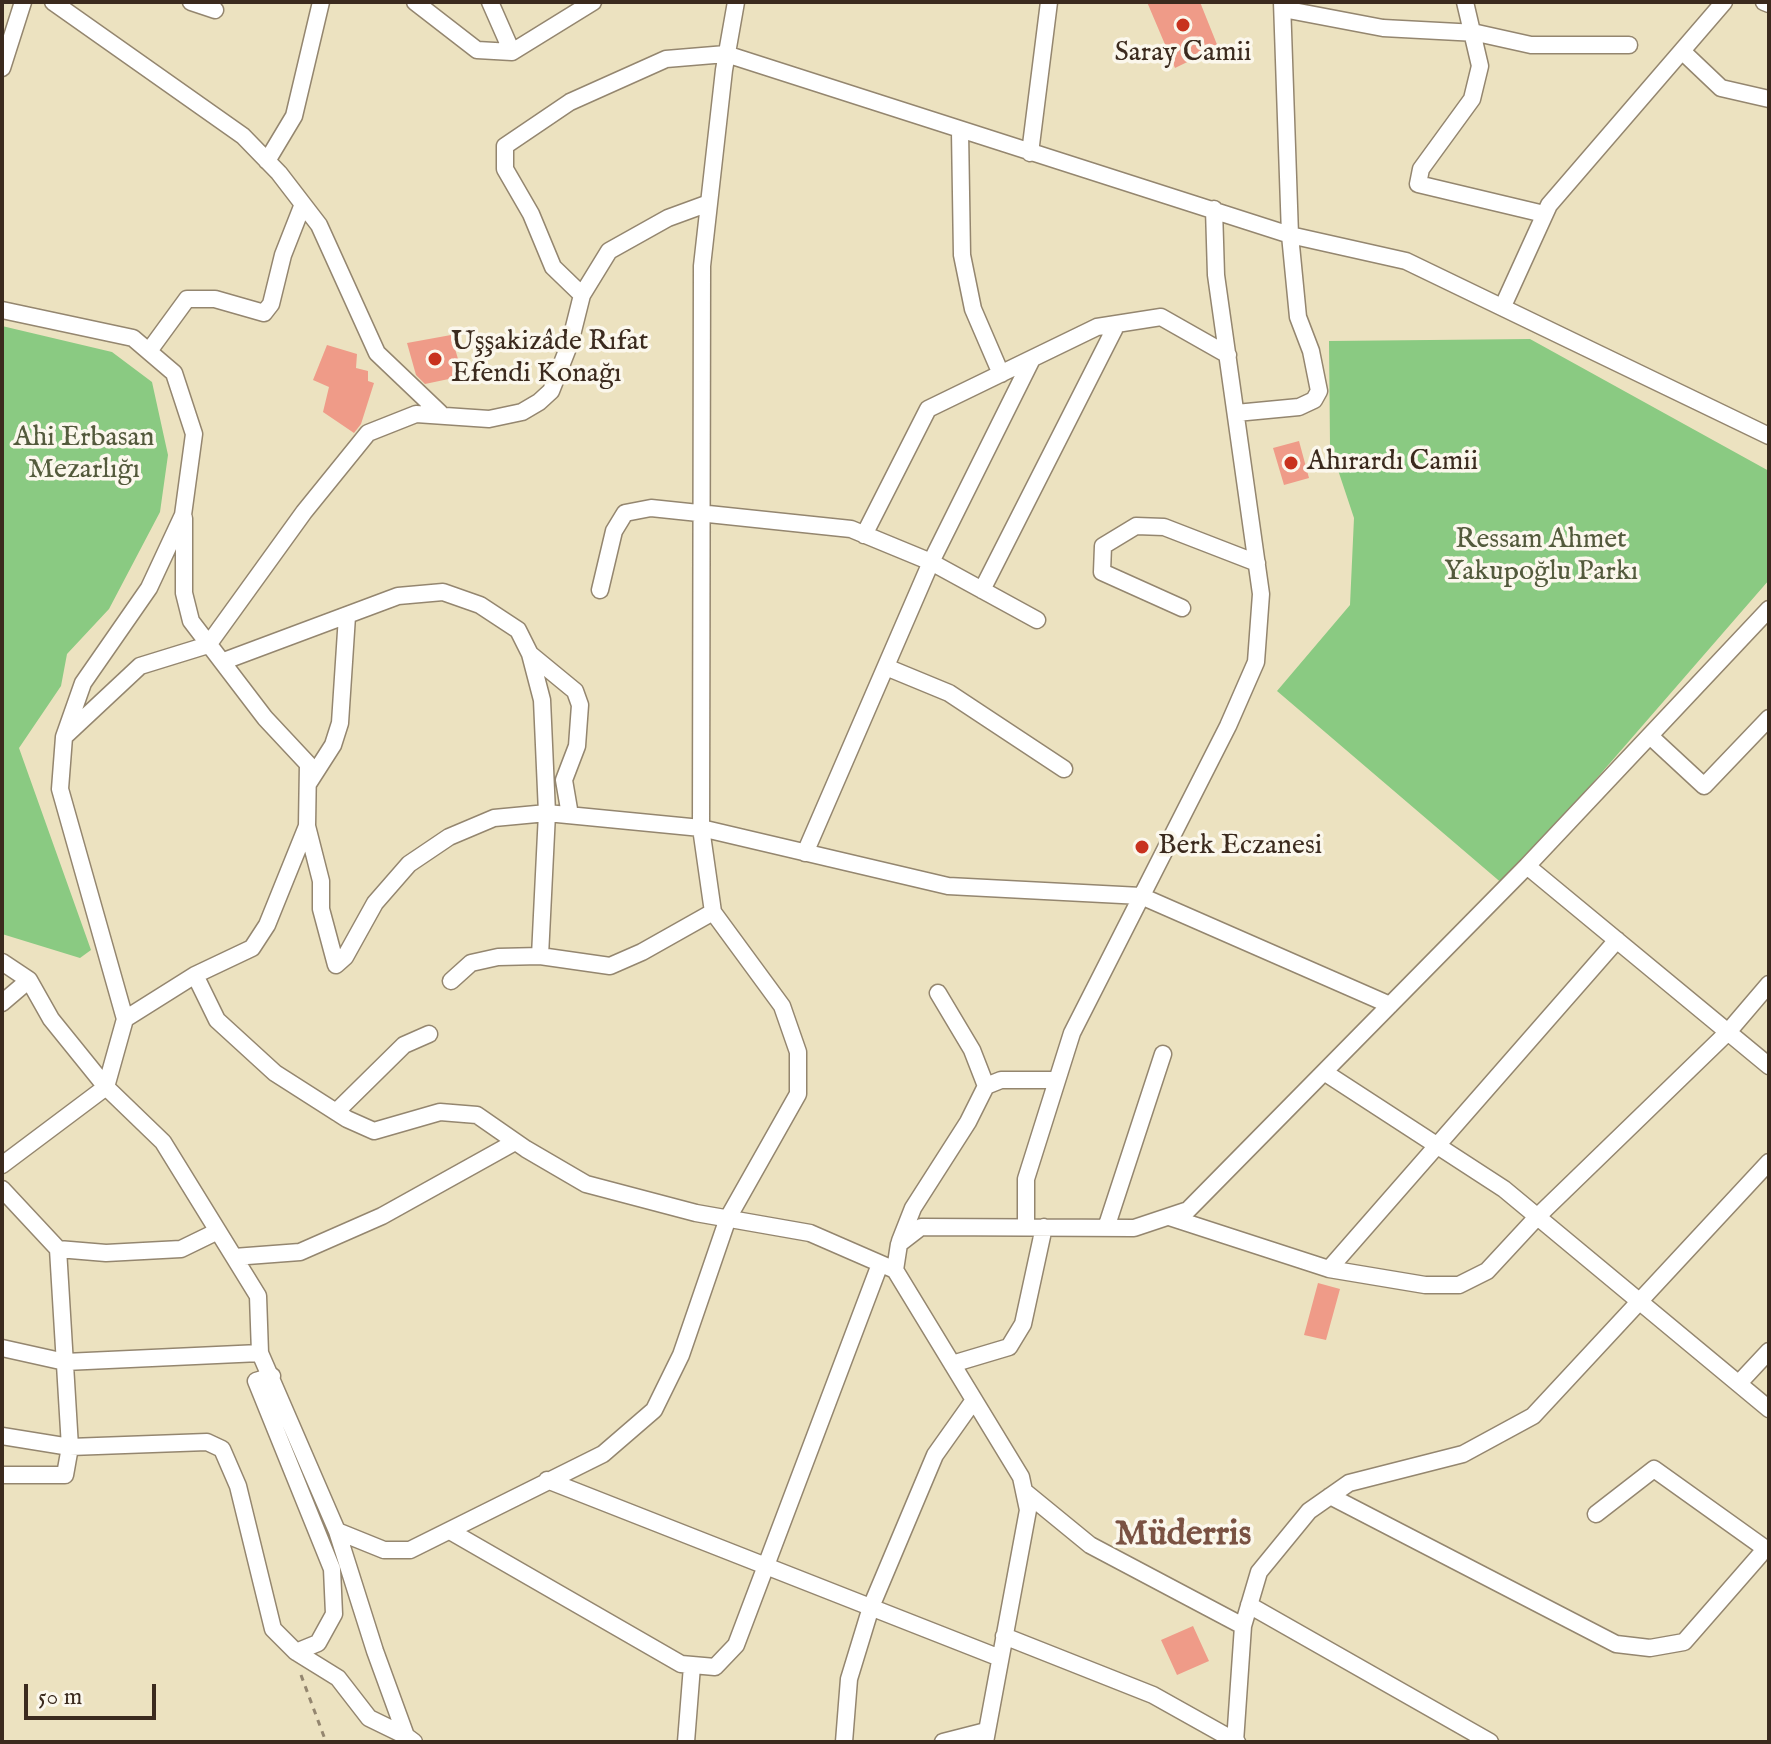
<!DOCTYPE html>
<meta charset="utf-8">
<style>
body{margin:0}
#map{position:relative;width:1771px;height:1744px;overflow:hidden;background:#ece2c0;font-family:"IM FELL English",serif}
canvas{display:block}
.frame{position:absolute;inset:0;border:4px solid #3b2a1e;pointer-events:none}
.scale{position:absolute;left:24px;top:1684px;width:132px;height:36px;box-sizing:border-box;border:4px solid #3b2a1e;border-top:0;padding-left:10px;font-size:24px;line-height:28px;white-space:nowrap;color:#3b2a1e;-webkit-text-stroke:6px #fbf7ec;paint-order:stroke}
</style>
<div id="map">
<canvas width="1771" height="1744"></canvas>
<div class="frame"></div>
<div class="scale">50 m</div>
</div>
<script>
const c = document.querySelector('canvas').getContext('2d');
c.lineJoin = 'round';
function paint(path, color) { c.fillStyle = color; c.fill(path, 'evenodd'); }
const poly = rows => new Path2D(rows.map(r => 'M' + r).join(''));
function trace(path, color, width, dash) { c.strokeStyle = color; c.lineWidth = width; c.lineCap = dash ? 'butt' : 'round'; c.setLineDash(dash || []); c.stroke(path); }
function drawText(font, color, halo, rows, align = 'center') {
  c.font = font + ' "IM FELL English",serif'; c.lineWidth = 7; c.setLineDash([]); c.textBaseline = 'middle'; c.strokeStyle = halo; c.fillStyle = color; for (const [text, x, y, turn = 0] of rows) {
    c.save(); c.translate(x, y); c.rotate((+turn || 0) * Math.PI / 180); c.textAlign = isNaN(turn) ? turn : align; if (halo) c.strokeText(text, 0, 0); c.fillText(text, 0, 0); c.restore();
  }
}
paint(poly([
 [2,326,112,352,152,382,168,455,160,512,109,609,67,654,61,686,19,748,91,950,80,958,2,934],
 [1530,339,1769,471,1769,580,1504,885,1277,691,1350,605,1354,518,1330,446,1329,341]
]), '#8aca82');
paint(poly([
 [1147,2,1200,2,1218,47,1175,68],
 [451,335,463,376,425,384,416,375,407,343],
 [327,345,357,354,356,368,368,371,368,381,374,383,361,424,354,433,323,412,329,387,313,380],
 [1299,441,1309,478,1284,485,1273,448],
 [1318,1283,1340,1289,1326,1340,1304,1335],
 [1193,1626,1209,1661,1177,1675,1161,1640]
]), '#ef9b88');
const street = poly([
 [53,2,243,136,279,173,319,225,377,353,440,413],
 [191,2,215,10],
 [415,2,477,50,512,52,593,2],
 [490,2,512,52],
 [1465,2,1480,66,1472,99,1421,169,1418,184,1544,214],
 [1764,2,1769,4],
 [1283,9,1383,28,1477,33,1531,45,1629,45],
 [1682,51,1721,88,1769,99],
 [2,68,23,2],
 [960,131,962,255,973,309,1001,374],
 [1030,153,1049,2],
 [267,161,294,116,321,2],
 [582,295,553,267,531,214,505,169,505,146,570,102,666,59,726,54,1290,235,1406,261,1769,436],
 [1503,306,1549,205,1724,2],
 [2,310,133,338,174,373,194,434,183,515,149,588,83,683,64,737,60,789,125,1019],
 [149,351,187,299,215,299,264,313,271,304,283,255,303,204],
 [1236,413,1299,407,1314,400,1319,391,1311,351,1298,317,1290,235,1282,2],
 [864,535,928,409,1097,327,1161,317,1228,355],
 [600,590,614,531,625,513,651,508,851,529,931,562,1037,620],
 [982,590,1117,324],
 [1182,608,1102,572,1103,546,1136,526,1164,527,1257,563],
 [530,654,575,691,580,705,577,746,564,780,570,815],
 [224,661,398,596,443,592,480,605,518,630,530,654,542,700,547,813,540,956],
 [886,667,949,693,1064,769],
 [1650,736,1704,786,1769,718],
 [64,737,140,666,208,645,304,512,368,433,416,414,489,419,522,412,539,402,551,391,570,343,582,295,609,251,668,218,709,203],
 [308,784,333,745,340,723,347,616],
 [307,826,321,881,321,909,336,965,345,957,375,903,409,864,449,837,494,818,547,813,701,828,948,886,1141,896,1390,1005],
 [805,853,931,562,1032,359],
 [1527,866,1769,1066],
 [2,962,29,980,51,1019,106,1087,163,1142,258,1296,260,1353,337,1531,375,1651,406,1736,414,1742],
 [195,975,217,1020,275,1073,347,1119,374,1131,440,1112,477,1115,526,1149,586,1184,696,1213,810,1233,895,1270],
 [451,981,471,963,498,957,540,956,610,966,642,952,713,912],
 [938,993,972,1050,986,1086],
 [2,1003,29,980],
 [1324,1072,1504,1189,1769,1409],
 [336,1112,404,1045,429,1034],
 [2,1165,106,1087,125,1019,195,975,252,948,267,925,307,826,308,764,265,718,191,621,184,593,184,518],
 [2,1189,58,1249,70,1447,65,1475,2,1475],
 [1169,1217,1329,1269,1425,1285,1459,1285,1487,1271,1538,1216,1728,1032,1769,984],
 [1026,1227,1026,1179,1072,1033,1228,726,1256,662,1261,594,1216,275,1214,209],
 [1106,1228,1163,1054],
 [900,1241,913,1208,968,1122,986,1086,1001,1080,1057,1080],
 [58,1249,106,1253,181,1249,218,1231],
 [234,1257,300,1252,382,1216,515,1142],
 [1329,1269,1617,940],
 [2,1348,65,1362,260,1353],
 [952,1364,1009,1347,1023,1324,1044,1227],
 [1740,1382,1769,1351],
 [2,1436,70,1447,207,1442,222,1449,238,1486,273,1629,296,1652,318,1643,334,1614,332,1569,256,1381,272,1376],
 [547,1480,1000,1658],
 [1024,1491,1090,1545,1243,1626],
 [1330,1496,1616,1644,1650,1648,1684,1642,1760,1555],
 [1596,1514,1654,1469,1766,1549],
 [337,1531,384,1550,410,1550,603,1454,654,1410,681,1355,728,1218,798,1094,798,1052,782,1006,713,912,701,828,702,266,724,70,736,2],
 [450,1531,681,1664,715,1667,736,1645,880,1264],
 [1249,1605,1490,1742],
 [1004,1636,1153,1695,1237,1742],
 [296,1652,338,1678,369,1718,406,1736],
 [686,1742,692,1666],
 [844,1742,849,1679,871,1607,935,1455,974,1400],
 [943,1742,986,1731],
 [985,1742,1028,1510,1021,1477,895,1270,899,1244,921,1227,1134,1228,1188,1210,1527,866,1769,609],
 [1235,1742,1243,1626,1259,1572,1309,1511,1349,1483,1463,1454,1533,1416,1769,1162]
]);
trace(street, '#94866f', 19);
trace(poly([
 [301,1675,326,1742]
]), '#94866f', 3, [6, 6]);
trace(street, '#fff', 16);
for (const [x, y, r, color] of [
 [1183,25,8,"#c8321e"],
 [435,359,8,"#c8321e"],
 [1291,463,8,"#c8321e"],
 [1142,847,8,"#c8321e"]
]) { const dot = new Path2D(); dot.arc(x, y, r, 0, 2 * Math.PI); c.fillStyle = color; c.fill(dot); trace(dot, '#fbf7ec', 3); }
drawText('28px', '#3b2a1e', '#fbf7ec', [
 ["Saray Camii",1183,54,"center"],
 ["Uşşakizâde Rıfat",451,343],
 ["Efendi Konağı",451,375],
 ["Ahırardı Camii",1307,463],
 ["Berk Eczanesi",1158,847]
], 'left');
drawText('28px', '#535a3c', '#fbf7ec', [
 ["Ahi Erbasan",84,439],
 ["Mezarlığı",84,471],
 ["Ressam Ahmet",1541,541],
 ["Yakupoğlu Parkı",1541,573]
]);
drawText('bold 36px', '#7a5243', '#fbf7ec', [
 ["Müderris",1183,1537]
]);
</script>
